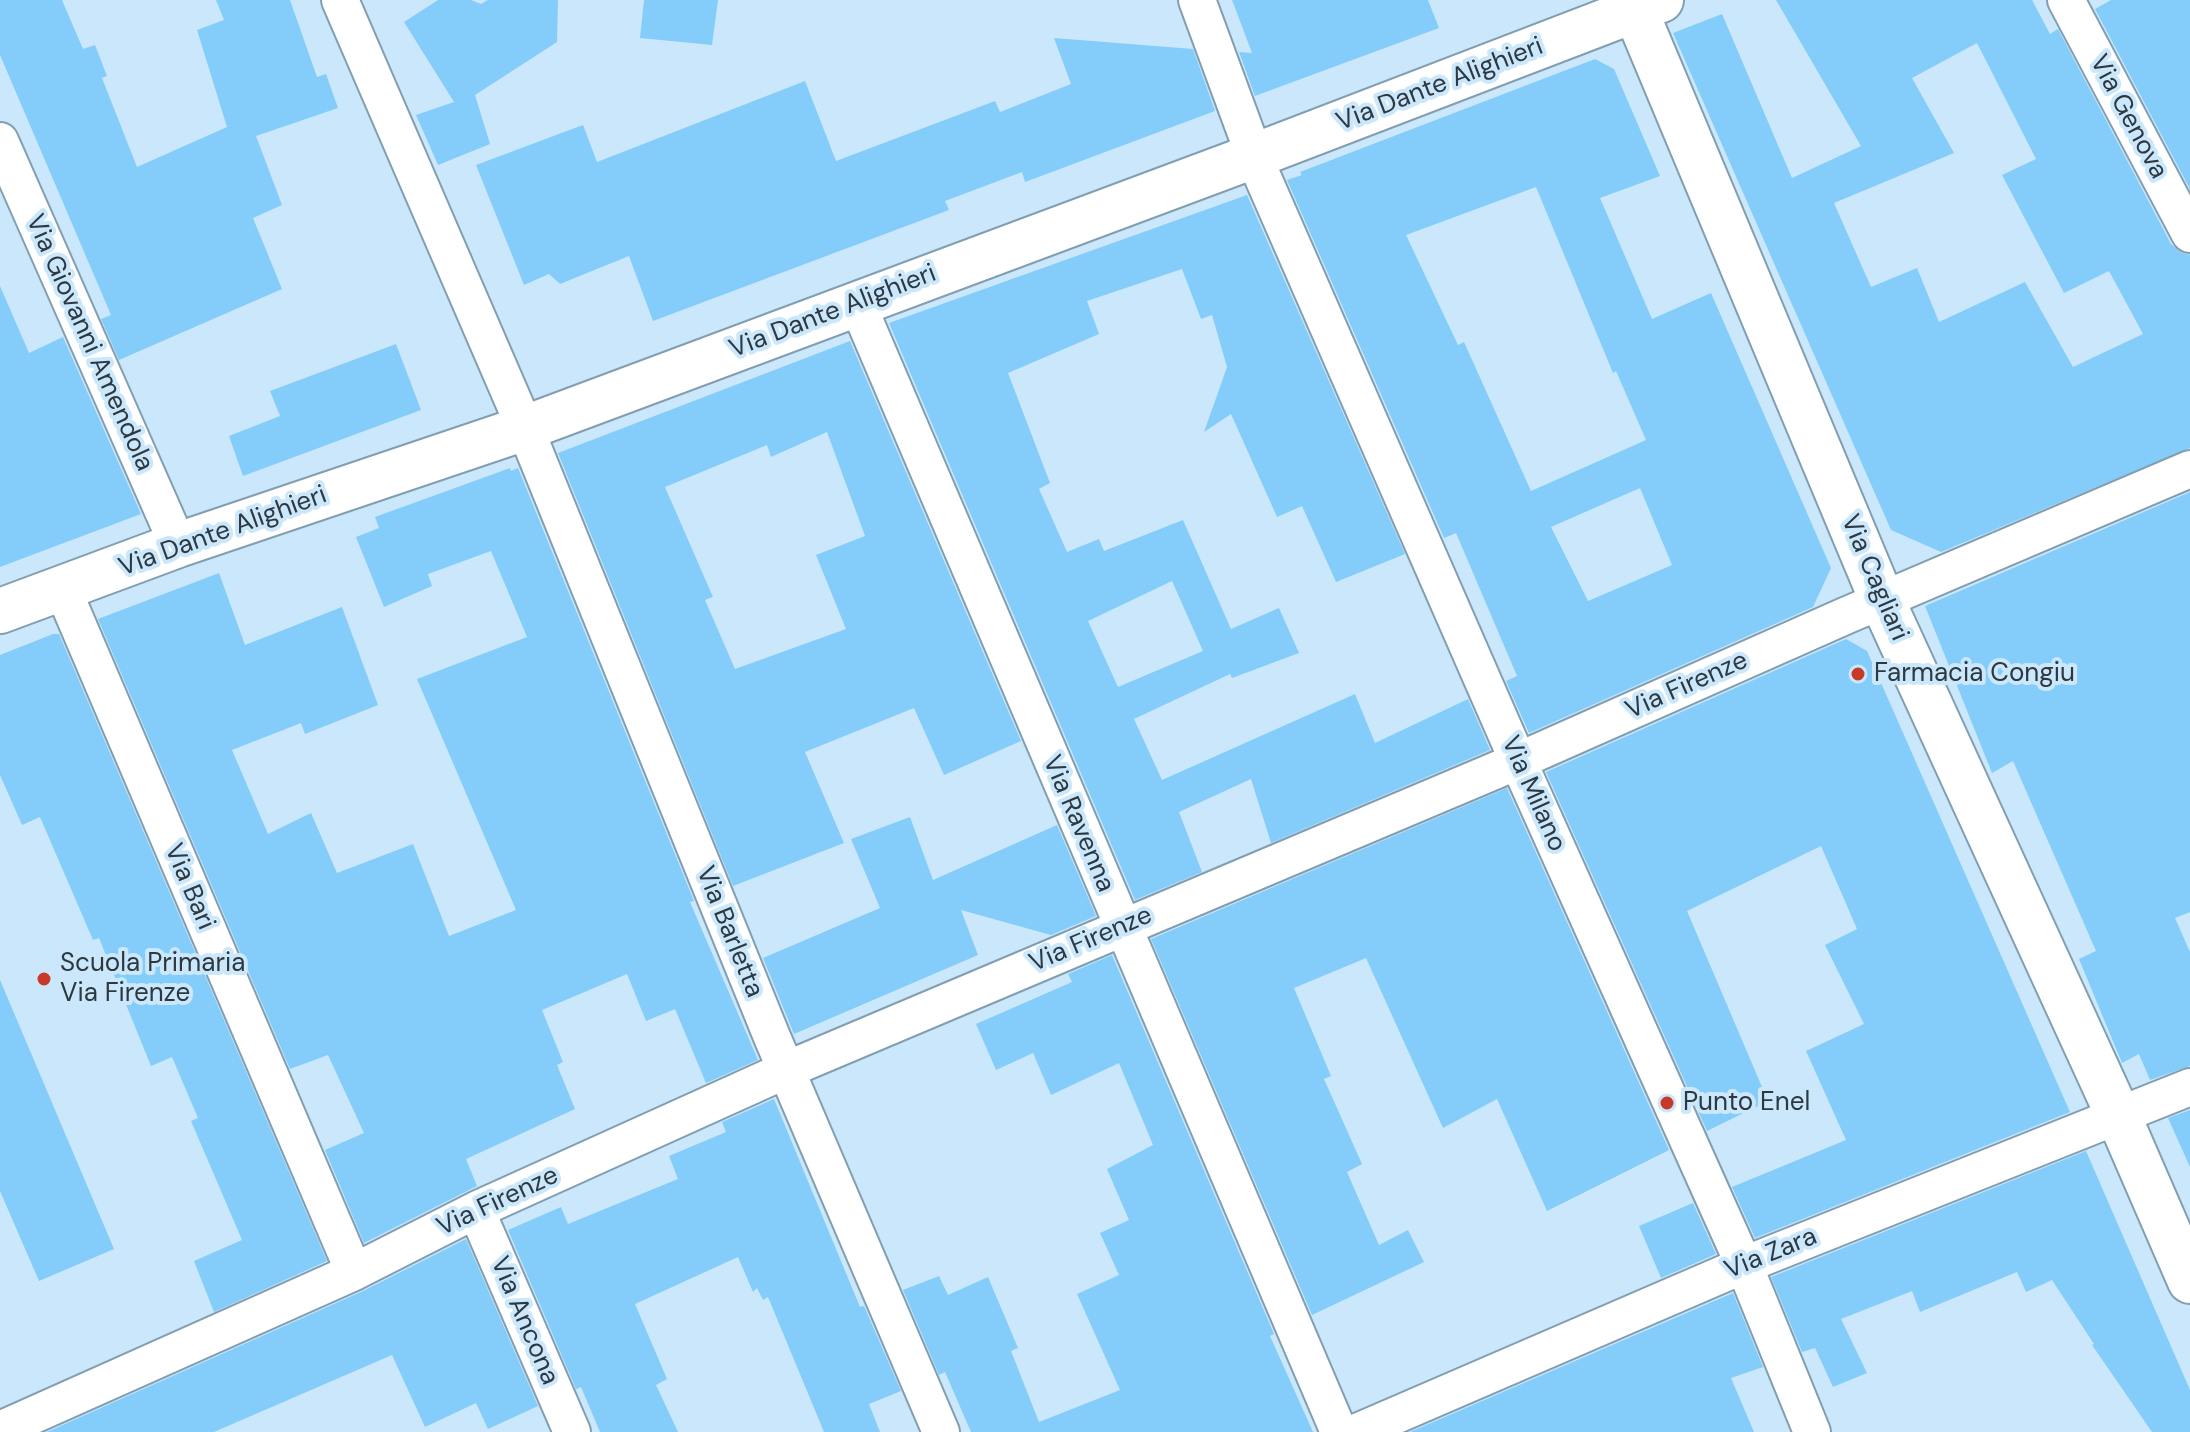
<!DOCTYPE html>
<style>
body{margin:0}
canvas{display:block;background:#cae7fb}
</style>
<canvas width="2190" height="1432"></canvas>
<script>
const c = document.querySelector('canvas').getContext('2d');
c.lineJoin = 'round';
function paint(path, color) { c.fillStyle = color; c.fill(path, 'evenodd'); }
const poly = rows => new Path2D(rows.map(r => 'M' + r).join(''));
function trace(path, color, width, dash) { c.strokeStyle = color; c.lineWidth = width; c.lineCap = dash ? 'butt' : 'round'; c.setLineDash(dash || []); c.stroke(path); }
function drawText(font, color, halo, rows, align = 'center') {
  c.font = font + ' "DM Sans",sans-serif'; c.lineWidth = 8; c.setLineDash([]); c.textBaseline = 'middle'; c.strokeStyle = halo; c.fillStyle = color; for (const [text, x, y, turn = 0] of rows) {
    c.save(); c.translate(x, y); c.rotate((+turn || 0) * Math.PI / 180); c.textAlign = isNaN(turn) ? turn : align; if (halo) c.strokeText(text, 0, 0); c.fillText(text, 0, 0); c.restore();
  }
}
paint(poly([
 [0,0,62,0,83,49,95,45,107,76,102,78,137,167,227,127,197,30,224,20,216,0,290,0,317,77,326,74,338,108,256,136,282,205,253,218,282,289,119,360,101,319,111,315,0,55],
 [438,0,471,0,481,4,488,0,558,0,557,42,475,95,490,144,438,165,416,115,454,102,404,22],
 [644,0,718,0,712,45,640,38],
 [1232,0,1428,0,1439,28,1255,96,1239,52,1252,53],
 [1776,0,2032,0,2050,34,2058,29,2171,244,2180,252,2190,255,2190,448,1941,552,1891,530,1673,33,1722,14,1792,178,1861,146],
 [1977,43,2036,159,2002,175,2064,293,2109,271,2143,334,2073,367,2025,282,1939,322,1917,268,1871,287,1834,203,1954,153,1912,78],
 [2111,0,2190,0,2190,189,2095,9],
 [1054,38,1193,49,1215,111,1025,182,1022,172,945,201,949,210,653,321,629,256,560,284,549,274,524,285,476,165,583,125,597,162,805,81,836,161,995,101,1000,112,1071,84],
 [1595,59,1614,69,1660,176,1600,198,1652,319,1711,293,1831,568,1813,607,1529,733,1506,681,1517,676,1456,533,1444,538,1287,180,1302,175,1300,172],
 [1536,187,1613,373,1616,371,1646,440,1531,491,1464,342,1458,345,1406,235],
 [1640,488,1672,565,1588,601,1551,527],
 [1247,195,1405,554,1336,582,1302,506,1277,517,1231,414,1204,432,1227,367,1212,315,1201,319,1182,269,1087,301,1099,334,1008,373,1050,483,1039,489,1067,552,1099,539,1104,551,1183,520,1231,629,1279,608,1299,653,1232,678,1230,674,1134,719,1162,780,1355,694,1375,743,1468,699,1490,750,1271,843,1251,779,1179,812,1202,872,1135,900,889,323],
 [1172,581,1203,651,1118,687,1088,621],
 [0,286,29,353,63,337,141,514,0,567],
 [850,341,1021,741,944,775,914,708,805,752,844,843,733,886,558,453],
 [827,432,865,536,816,555,846,629,735,669,705,600,713,597,665,487,767,445,771,457],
 [396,344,421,410,243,476,229,436,280,416,270,391],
 [510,468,511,471,518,468,694,901,690,902,758,1060,706,1083,675,1009,646,1021,627,974,542,1010,563,1062,557,1065,575,1109,466,1159,477,1186,364,1243,325,1150,364,1133,328,1055,290,1069,98,619,219,573,245,645,342,607,378,705,305,734,301,723,232,750,268,834,311,813,337,873,413,844,449,936,516,910,417,679,527,637,491,551,428,574,432,586,384,607,356,537,379,528,375,517],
 [2190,492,2190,912,2175,918,2190,952,2190,1066,2150,1080,2139,1054,2122,1063,2079,959,2096,951,2013,761,1992,773,1925,606],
 [53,634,59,634,327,1261,214,1312,194,1261,242,1240,191,1121,198,1118,172,1057,151,1066,99,938,93,940,40,817,22,825,0,775,0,655],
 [1846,639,1867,651,2070,1112,1755,1238,1732,1187,1846,1140,1806,1051,1864,1024,1825,945,1857,929,1821,846,1687,911,1768,1101,1707,1131,1546,772],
 [1507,788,1669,1150,1547,1211,1497,1099,1443,1128,1366,958,1294,988,1331,1076,1324,1079,1362,1164,1347,1172,1379,1245,1408,1230,1424,1262,1312,1315,1151,939],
 [910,817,933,880,1057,825,1096,916,1051,935,961,910,978,955,794,1034,763,958,880,908,851,839],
 [1112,955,1274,1334,1270,1336,1313,1432,971,1432,945,1372,939,1375,903,1290,939,1276,948,1295,988,1277,1018,1348,1011,1351,1039,1422,1120,1390,1077,1294,1119,1275,1100,1233,1129,1220,1107,1169,1153,1145,1119,1063,1051,1095,1033,1053,996,1070,976,1024,1072,982,1068,974],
 [0,980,114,1249,39,1281,0,1191],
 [774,1099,860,1307,864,1306,901,1391,869,1404,880,1432,824,1432,768,1297,763,1300,757,1288,753,1292,738,1257,635,1304,667,1379,656,1385,678,1432,600,1432,581,1387,576,1389,508,1230,561,1207,568,1224,678,1179,669,1156,726,1132,722,1122],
 [2190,1110,2190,1167,2168,1118],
 [2086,1151,2190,1390,2190,1432,2152,1432,2092,1345,2094,1344,2052,1280,2026,1292,2017,1272,1920,1312,1912,1291,1841,1319,1867,1373,1833,1387,1815,1348,1802,1352,1771,1277],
 [1693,1203,1716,1254,1661,1278,1639,1226],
 [466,1239,538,1406,488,1429,476,1403,425,1427,392,1355,214,1432,47,1432,363,1291],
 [1733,1293,1763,1367,1731,1378,1754,1432,1410,1432]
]), '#84cdfa');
const street = poly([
 [340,0,525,428,772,1037,941,1432],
 [1197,0,1260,171,1518,761,1744,1265,1812,1432],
 [2066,0,2190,234],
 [0,141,178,545],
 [857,303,1339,1432],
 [63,590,354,1272],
 [476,1210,572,1432],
 [0,1430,354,1272,476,1210,786,1070,1518,761,1845,616,2190,469],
 [1357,1432,1744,1265,2190,1087]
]);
const secondary = poly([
 [1631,0,1882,600,2118,1115,2190,1281],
 [0,611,178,545,525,428,1254,156,1661,0]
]);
trace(street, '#829eb1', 40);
trace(secondary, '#829eb1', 48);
trace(street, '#fff', 36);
trace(secondary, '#fff', 44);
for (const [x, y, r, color] of [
 [1858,674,8,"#c73a2a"],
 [44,979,8,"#c73a2a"],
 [1667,1103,8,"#c73a2a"]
]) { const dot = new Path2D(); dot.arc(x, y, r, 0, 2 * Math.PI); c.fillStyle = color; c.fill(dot); trace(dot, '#cae7fb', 3); }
drawText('26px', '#2d3840', '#cae7fb', [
 ["Via Dante Alighieri",1440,85,-21],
 ["Via Genova",2128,117,62],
 ["Via Dante Alighieri",833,312,-21],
 ["Via Giovanni Amendola",89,343,66],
 ["Via Dante Alighieri",223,532,-20],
 ["Via Cagliari",1874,578,67],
 ["Via Firenze",1687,686,-24],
 ["Via Milano",1533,794,66],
 ["Via Ravenna",1078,824,67],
 ["Via Bari",189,887,67],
 ["Via Barletta",729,932,68],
 ["Via Firenze",1091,940,-23],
 ["Via Firenze",498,1202,-25],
 ["Via Zara",1771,1254,-22],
 ["Via Ancona",524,1321,67]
]);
drawText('26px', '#2d3840', '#cae7fb', [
 ["Farmacia Congiu",1874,674],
 ["Scuola Primaria",60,964],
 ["Via Firenze",60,994],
 ["Punto Enel",1683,1103]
], 'left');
</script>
